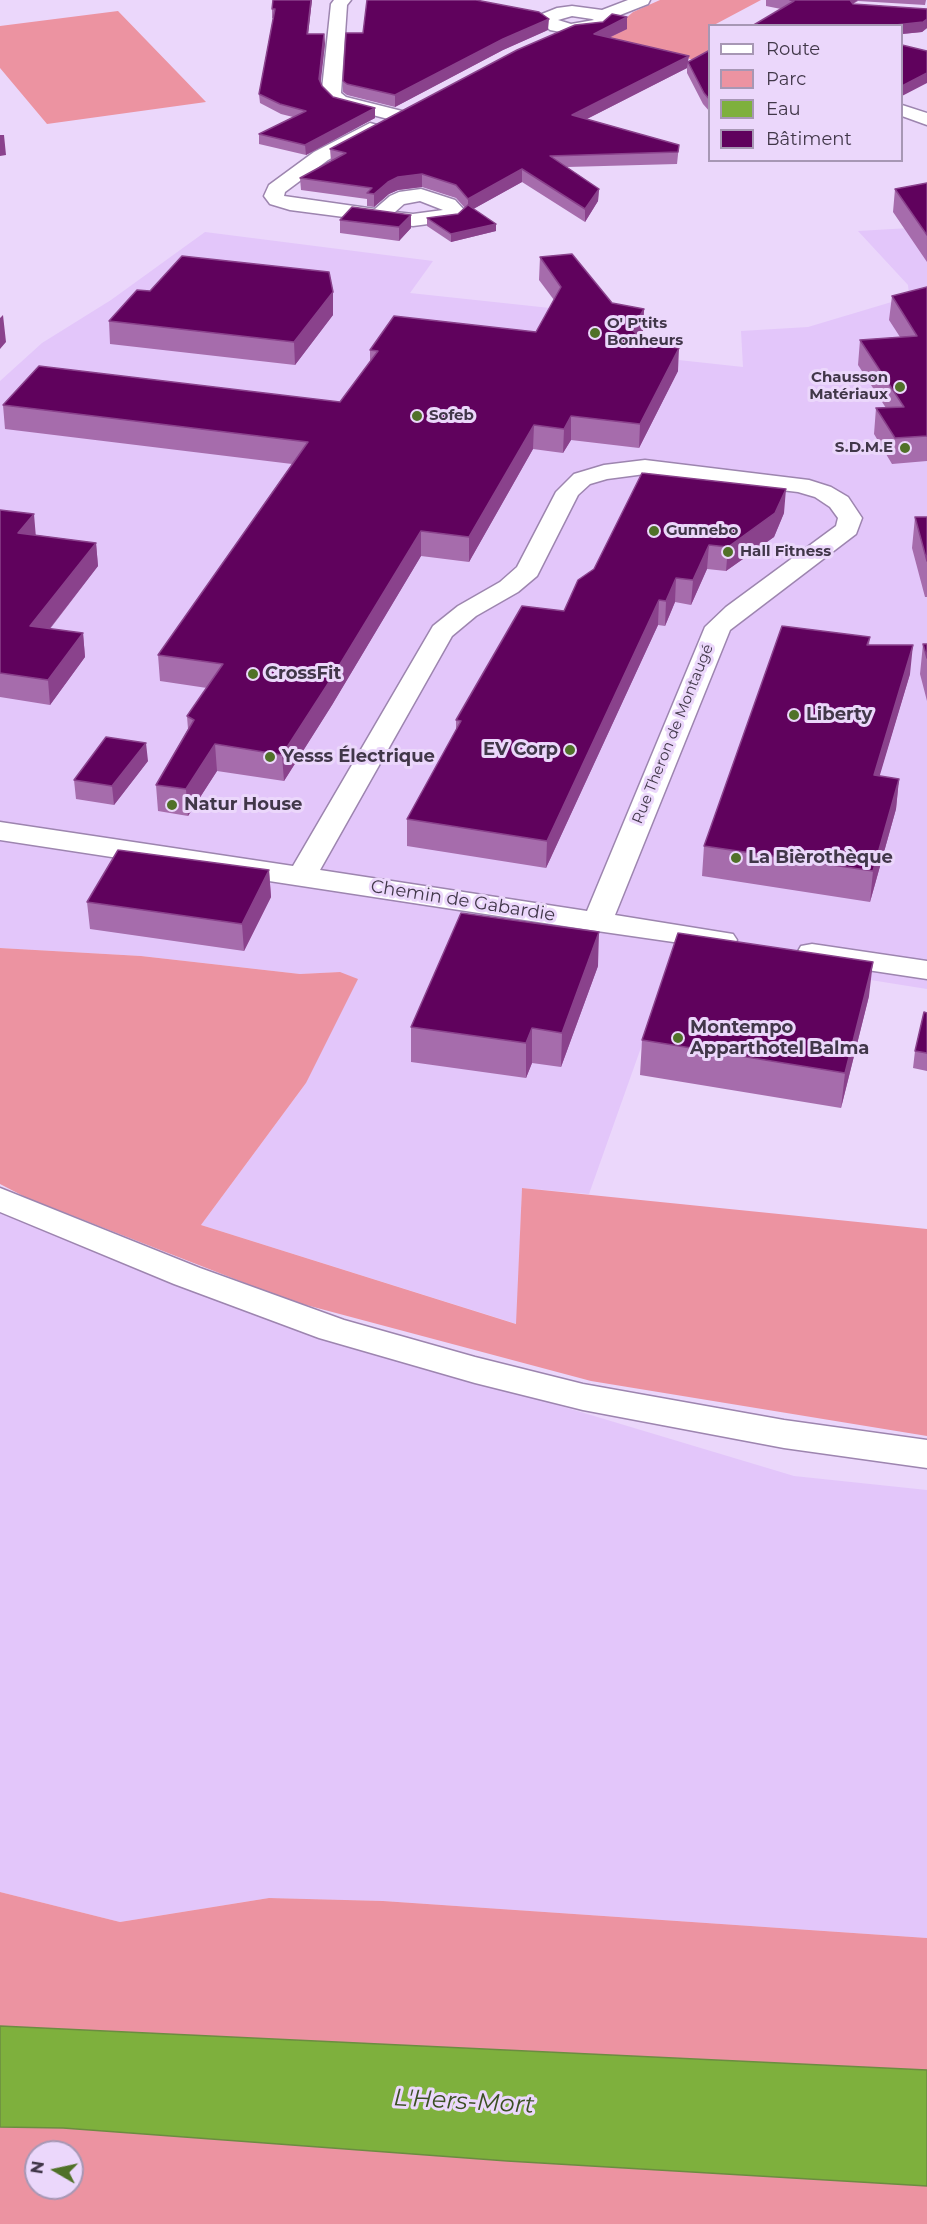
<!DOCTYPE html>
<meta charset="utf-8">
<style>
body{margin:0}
#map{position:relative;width:927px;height:2224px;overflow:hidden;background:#ebd7fb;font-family:Montserrat,sans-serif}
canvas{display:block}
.legend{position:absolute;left:708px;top:24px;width:195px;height:138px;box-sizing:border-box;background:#ebd7fb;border:2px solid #a797b4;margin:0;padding:8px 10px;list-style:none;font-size:18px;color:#413749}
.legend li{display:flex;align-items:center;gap:12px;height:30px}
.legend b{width:30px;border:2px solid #a797b4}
.north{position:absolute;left:24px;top:2140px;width:60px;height:60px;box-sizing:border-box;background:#ebd7fb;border:2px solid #a797b4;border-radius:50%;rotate:279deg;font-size:16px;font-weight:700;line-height:24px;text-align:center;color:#413749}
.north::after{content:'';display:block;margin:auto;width:21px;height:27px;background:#507128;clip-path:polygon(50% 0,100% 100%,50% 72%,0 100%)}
</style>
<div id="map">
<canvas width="927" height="2224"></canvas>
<ul class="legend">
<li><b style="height:8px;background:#fff"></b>Route</li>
<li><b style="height:16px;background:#ec93a1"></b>Parc</li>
<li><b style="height:16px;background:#7eb03d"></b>Eau</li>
<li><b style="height:16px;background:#60025d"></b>Bâtiment</li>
</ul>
<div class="north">N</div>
</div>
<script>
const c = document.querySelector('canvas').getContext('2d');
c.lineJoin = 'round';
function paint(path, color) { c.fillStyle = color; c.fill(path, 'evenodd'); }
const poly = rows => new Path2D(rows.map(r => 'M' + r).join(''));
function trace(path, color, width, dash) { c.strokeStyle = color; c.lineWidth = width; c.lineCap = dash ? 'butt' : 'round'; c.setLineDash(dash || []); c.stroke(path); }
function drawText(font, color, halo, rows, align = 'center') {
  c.font = font + ' Montserrat,sans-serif'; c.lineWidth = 6; c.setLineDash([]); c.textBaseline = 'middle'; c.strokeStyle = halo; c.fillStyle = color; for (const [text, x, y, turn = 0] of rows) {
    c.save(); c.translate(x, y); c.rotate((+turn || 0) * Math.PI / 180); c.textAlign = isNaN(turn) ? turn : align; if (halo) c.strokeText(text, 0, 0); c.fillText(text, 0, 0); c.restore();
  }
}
paint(poly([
 [927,227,927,989,676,949,589,1194,522,1188,517,1324,201,1225,306,1083,340,972,300,974,141,956,0,948,0,381,42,343,111,300,205,232,433,261,410,293,550,308,531,344,743,367,741,331,808,327,895,301,909,295,908,285,858,231],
 [0,1206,186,1289,331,1337,794,1476,927,1490,927,1938,383,1901,269,1898,120,1922,0,1892]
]), '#e3c6fa');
paint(poly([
 [660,0,761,0,714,25,710,26,709,63,590,37,625,19,633,12],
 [118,11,206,102,47,124,0,68,0,26],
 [0,948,141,956,300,974,340,972,358,979,306,1083,201,1225,516,1324,522,1188,927,1229,927,1436,591,1381,291,1301,27,1198,0,1184],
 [0,1892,120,1922,269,1898,383,1901,927,1938,927,2070,0,2026],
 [0,2127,63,2128,507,2161,927,2186,927,2224,0,2224],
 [36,2152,72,2152,72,2188,36,2188]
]), '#ec93a1');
const water = poly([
 [0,2026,927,2070,927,2186,507,2161,63,2128,0,2127,0,2026]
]);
paint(water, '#7eb03d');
trace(water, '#6c8c41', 1.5);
const minor = poly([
 [334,0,351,0,347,5,341,93,346,97,402,111,405,115,402,119,396,121,334,105,324,95,322,89,331,4,334,0],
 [628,0,650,0,648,4,610,19,609,26,595,32,571,34,550,30,540,21,542,14,557,8,572,6,602,10,628,0],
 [572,16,592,19,594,20,571,24,558,20,572,16],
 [902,105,927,113,927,125,902,116,902,105],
 [370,123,377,125,379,129,377,133,328,160,285,192,284,196,375,209,390,196,399,192,421,189,455,200,466,212,463,216,451,221,413,226,290,210,270,204,264,196,269,185,314,152,370,123],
 [420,201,443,210,413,214,395,212,404,204,420,201],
 [645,460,809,480,831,487,848,497,862,518,856,534,730,630,615,915,733,934,737,940,733,946,722,949,597,931,0,840,0,822,293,866,433,626,458,606,500,582,517,567,556,492,574,474,604,465,645,460],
 [645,474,798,492,815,497,830,507,838,518,836,526,726,607,705,627,587,911,320,870,452,636,476,616,518,592,537,576,578,495,590,484,607,479,645,474],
 [812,944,927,961,927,979,801,960,797,953,801,946,812,944],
 [0,1188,200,1268,344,1320,475,1357,583,1384,784,1420,927,1440,927,1468,784,1448,583,1410,475,1383,319,1338,174,1284,0,1212,0,1188]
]);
trace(minor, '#9d85af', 3);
paint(minor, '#fff');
paint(poly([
 [273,0,312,0,308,34,324,34,325,44,320,82,322,86,333,97,375,118,306,155,259,144,259,134,293,117,281,114,260,103,259,94,273,18,272,18,272,9],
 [766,0,926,0,925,5,858,1,853,4,927,9,927,28,922,32,902,34,902,26,781,9,766,6],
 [627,17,627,29,609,38,689,62,710,50,710,112,703,104,687,73,687,68,587,119,679,145,677,164,567,167,599,189,598,201,585,222,522,182,473,209,496,224,496,231,451,242,427,226,427,218,458,214,465,208,456,198,422,187,398,190,389,194,374,207,367,206,367,199,301,190,300,178,331,161,330,149,603,22],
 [548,30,503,50,395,107,347,95,343,92,343,81],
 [927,183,927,262,893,212,895,189],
 [340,220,411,228,399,241,340,233],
 [540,257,612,303,644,309,643,331,637,341,637,343,678,371,639,448,571,440,563,453,533,449,469,562,421,556,332,705,284,781,217,771,188,816,158,811,156,785,188,729,187,716,207,688,160,681,158,655,292,464,5,429,3,405,340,402,370,362,370,350,536,332,554,300,539,280],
 [927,287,927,461,892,464,874,434,876,408,886,408,858,365,860,340,900,337,889,320,892,296],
 [333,315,295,365,110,344,109,321],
 [0,510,36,535,96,543,98,566,50,629,83,633,85,657,50,705,0,697],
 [784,513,774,537,726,571,707,569,691,605,675,602,665,626,658,625,546,868,407,846,407,819,456,730,456,720,564,611,578,580],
 [915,517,927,517,927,597,925,597,912,548],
 [870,637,869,645,910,674,879,776,899,779,896,809,870,902,702,876,704,846],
 [923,644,927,644,927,701,920,674],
 [148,761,114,805,76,799,74,780],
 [269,870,271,897,244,951,90,929,87,902],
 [598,966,561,1067,532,1063,526,1078,411,1062,411,1027],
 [869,996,841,1108,640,1075,642,1040],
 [927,1013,927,1071,913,1068,915,1051]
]), '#a66cac');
paint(poly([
 [311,0,312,0,307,44,307,34],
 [848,0,858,0,848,7],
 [627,17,627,29,593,45,594,34],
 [549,19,548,30,503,50,395,107,395,95,503,39],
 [927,19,927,28,922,32,902,34,902,26,886,26],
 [324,34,325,44,320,89,319,79],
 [689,56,687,68,571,127,572,115],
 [927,73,927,83,902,96,902,86],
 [375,108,375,118,306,155,305,145],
 [0,135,4,135,6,155,0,156],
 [522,169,522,182,468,212,468,199],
 [422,174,422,187,398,190,389,194,374,207,374,194,388,182,398,177],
 [599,189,598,201,585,222,585,209],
 [411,215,411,228,399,241,399,227],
 [496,224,496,231,451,242,451,234],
 [333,292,333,315,295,365,294,342],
 [644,309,643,331,637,341,636,358,633,362,633,339,632,329],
 [3,315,6,342,0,349,0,318],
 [679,348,678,371,639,448,640,424],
 [571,416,571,440,563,453,564,429],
 [534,425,533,449,469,562,469,537],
 [786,489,784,513,774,537,726,571,728,547],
 [34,514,36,538,18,533],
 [421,531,421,556,332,705,284,781,282,755],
 [96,543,98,566,33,650,30,626],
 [709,545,707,569,691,605,693,580],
 [676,578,675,602,665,626,666,601],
 [659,600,658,625,546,868,547,841],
 [83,633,85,657,50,705,48,680],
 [913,645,910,674,871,805,874,775],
 [146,743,148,761,114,805,112,786],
 [215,744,217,771,188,816,186,789],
 [899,779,896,809,870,902,873,871],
 [269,870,271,897,244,951,242,924],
 [599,932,598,966,561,1067,562,1033],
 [873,962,869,996,841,1108,845,1073],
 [532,1028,532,1063,526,1078,526,1043]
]), '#8a428c');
const building = poly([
 [273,0,311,0,307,34,324,34,319,79,322,86,333,97,375,108,305,145,259,134,306,111,280,104,259,94,275,9,272,9,273,0],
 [367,0,476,0,539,12,549,19,503,39,395,95,347,84,343,81,346,33,363,33,367,0],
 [790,0,850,0,853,4,927,9,927,19,923,22,886,26,752,26,794,1,790,0],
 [612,14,627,17,594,34,689,56,572,115,679,145,678,152,550,156,599,189,585,209,522,169,468,199,456,185,422,174,398,177,388,182,374,194,367,193,372,188,300,178,346,153,330,149,517,50,575,25,603,22,612,14],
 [902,45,927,51,927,73,902,86,902,45],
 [710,50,710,100,704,93,688,62,710,50],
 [927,183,927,235,895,189,927,183],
 [468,205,496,224,451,234,427,218,458,214,468,205],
 [352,207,411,215,399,227,340,220,352,207],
 [572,254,612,303,644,309,632,329,637,335,633,339,628,336,624,342,679,348,640,424,571,416,564,429,534,425,469,537,421,531,331,679,282,755,215,744,186,789,156,785,194,720,187,716,223,664,158,655,308,442,3,405,39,366,340,402,378,351,370,350,394,316,536,332,561,287,540,257,572,254],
 [182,256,329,272,333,292,294,342,109,321,137,290,150,291,182,256],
 [927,287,927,436,895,438,876,408,904,407,860,340,917,336,892,296,927,287],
 [642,473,786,489,775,513,728,547,709,545,693,580,676,578,666,601,659,600,547,841,407,819,461,721,456,720,522,606,564,611,578,580,594,569,642,473],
 [0,510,34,514,18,533,96,543,30,626,83,633,48,680,0,673,0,510],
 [915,517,927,517,927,561,915,517],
 [782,626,870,637,867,645,913,645,874,775,899,779,873,871,704,846,782,626],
 [923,644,927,644,927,658,923,644],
 [106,737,146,743,112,786,74,780,106,737],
 [118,850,269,870,242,924,87,902,118,850],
 [461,913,599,932,562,1033,532,1028,526,1043,411,1027,461,913],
 [678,933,873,962,845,1073,642,1040,678,933],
 [924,1012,927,1013,927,1053,915,1051,924,1012]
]);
paint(building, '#60025d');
trace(building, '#8a428c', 1.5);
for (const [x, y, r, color] of [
 [595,333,6,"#507128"],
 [900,387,6,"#507128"],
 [417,416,6,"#507128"],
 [905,448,6,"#507128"],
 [654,531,6,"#507128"],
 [728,552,6,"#507128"],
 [253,674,6,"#507128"],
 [794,715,6,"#507128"],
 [570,750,6,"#507128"],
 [270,757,6,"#507128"],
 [172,805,6,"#507128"],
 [736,858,6,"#507128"],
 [678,1038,6,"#507128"]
]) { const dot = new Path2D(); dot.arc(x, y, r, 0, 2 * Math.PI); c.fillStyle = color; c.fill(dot); trace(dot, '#ebd7fb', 2); }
drawText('bold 15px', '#413749', '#ebd7fb', [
 ["O' P'tits",607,324],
 ["Bonheurs",607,341],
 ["Chausson",888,378,"right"],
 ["Matériaux",888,395,"right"],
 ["Sofeb",429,416],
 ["S.D.M.E",893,448,"right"],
 ["Gunnebo",666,531],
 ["Hall Fitness",740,552]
], 'left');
drawText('15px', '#413749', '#ebd7fb', [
 ["Rue Theron de Montaugé",673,734,-68]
]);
drawText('bold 18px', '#413749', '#ebd7fb', [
 ["CrossFit",265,674],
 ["Liberty",806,715],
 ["EV Corp",558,750,"right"],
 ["Yesss Électrique",282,757],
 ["Natur House",184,805],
 ["La Bièrothèque",748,858],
 ["Montempo",690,1028],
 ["Apparthotel Balma",690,1049]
], 'left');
drawText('18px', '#413749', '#ebd7fb', [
 ["Chemin de Gabardie",463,901,9]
]);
drawText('italic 24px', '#3b5023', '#ebd7fb', [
 ["L'Hers-Mort",464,2102,3]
]);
</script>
